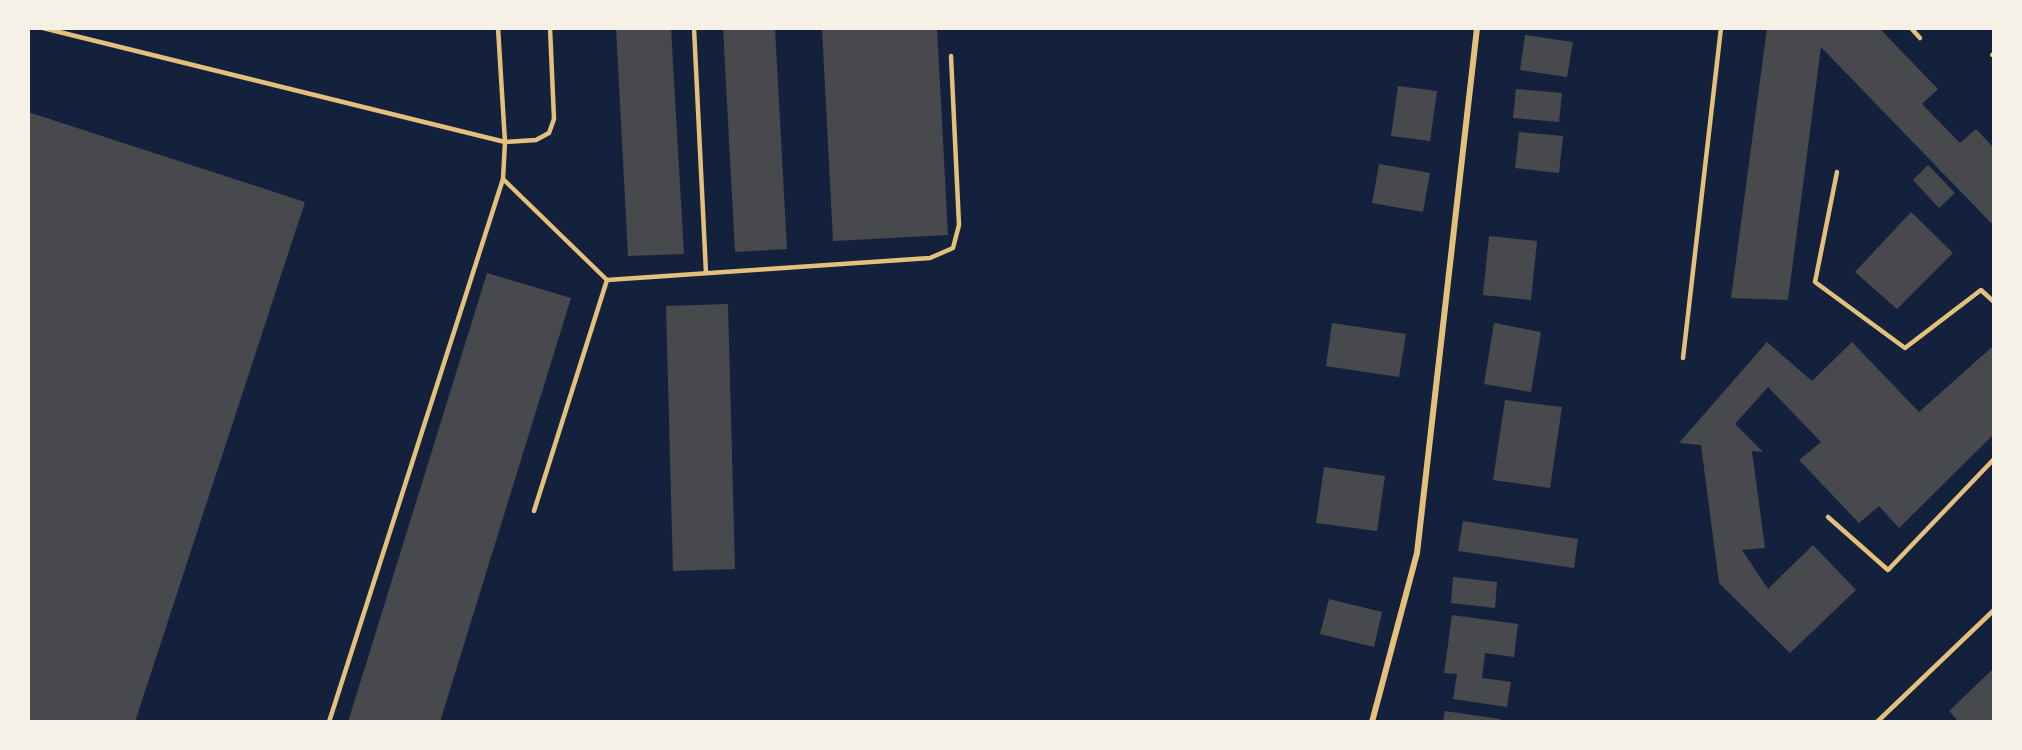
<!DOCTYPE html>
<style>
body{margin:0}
#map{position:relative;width:2022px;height:750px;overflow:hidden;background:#14213d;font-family:"Golos Text",sans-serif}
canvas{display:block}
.frame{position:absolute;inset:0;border:30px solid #f6f1e7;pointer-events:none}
</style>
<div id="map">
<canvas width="2022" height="750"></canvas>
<div class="frame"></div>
</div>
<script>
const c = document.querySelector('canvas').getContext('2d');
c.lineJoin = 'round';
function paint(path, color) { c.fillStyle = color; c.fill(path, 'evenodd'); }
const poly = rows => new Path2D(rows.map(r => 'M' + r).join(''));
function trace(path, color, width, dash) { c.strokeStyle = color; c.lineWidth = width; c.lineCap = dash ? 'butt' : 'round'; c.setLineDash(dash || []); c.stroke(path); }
paint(poly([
 [616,28,671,28,684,254,628,256],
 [723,28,775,28,787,249,735,252],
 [822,28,937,28,948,235,833,241],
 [1767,28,1879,28,1938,89,1922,104,1960,143,1976,129,1994,148,1994,226,1821,47,1788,300,1731,298],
 [1525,35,1573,42,1567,77,1520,70],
 [1398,86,1437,91,1430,141,1391,136],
 [1516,89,1562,93,1559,122,1513,118],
 [28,112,305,202,135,722,28,722],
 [1519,132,1563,136,1559,173,1515,168],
 [1379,164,1430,173,1423,212,1372,203],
 [1928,165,1955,193,1939,208,1913,180],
 [1911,212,1953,253,1897,309,1855,272],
 [1489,236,1537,241,1531,300,1483,295],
 [487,273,571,298,440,722,348,722],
 [728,304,735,569,673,571,666,306],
 [1332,323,1406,334,1399,377,1326,366],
 [1494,323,1541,332,1531,392,1484,384],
 [1767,342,1812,381,1852,342,1919,412,1992,347,1994,350,1994,434,1899,528,1879,506,1859,523,1799,460,1821,442,1768,387,1735,424,1763,452,1752,451,1765,548,1742,550,1768,589,1813,545,1856,590,1790,653,1719,583,1701,445,1679,443],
 [1505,400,1562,407,1550,488,1493,480],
 [1324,467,1385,476,1377,531,1316,523],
 [1463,521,1578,539,1574,568,1458,551],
 [1453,577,1497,582,1495,608,1451,603],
 [1329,599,1382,612,1374,647,1320,634],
 [1452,615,1518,624,1514,657,1485,653,1482,678,1511,682,1507,707,1453,699,1457,674,1444,673],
 [1994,668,1994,722,1959,722,1949,711],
 [1445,711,1500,719,1499,722,1443,722]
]), '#48494c');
trace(poly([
 [1992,55,1994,53]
]), '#e5c07b', 4);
trace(poly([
 [43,28,505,142,536,140,549,133,554,119,550,28],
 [694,28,706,273],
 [1911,28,1920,38],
 [1837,172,1815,282,1905,348,1981,290,1994,302],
 [503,179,607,280,534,511],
 [607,280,930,258,953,248,959,225,951,56],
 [1683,358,1721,28],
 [1828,517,1888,570,1994,459],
 [329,722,503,179,505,142,498,28],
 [1877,722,1994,610]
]), '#e5c07b', 4.5);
trace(poly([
 [1372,722,1417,553,1477,28]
]), '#e5c07b', 6);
</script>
